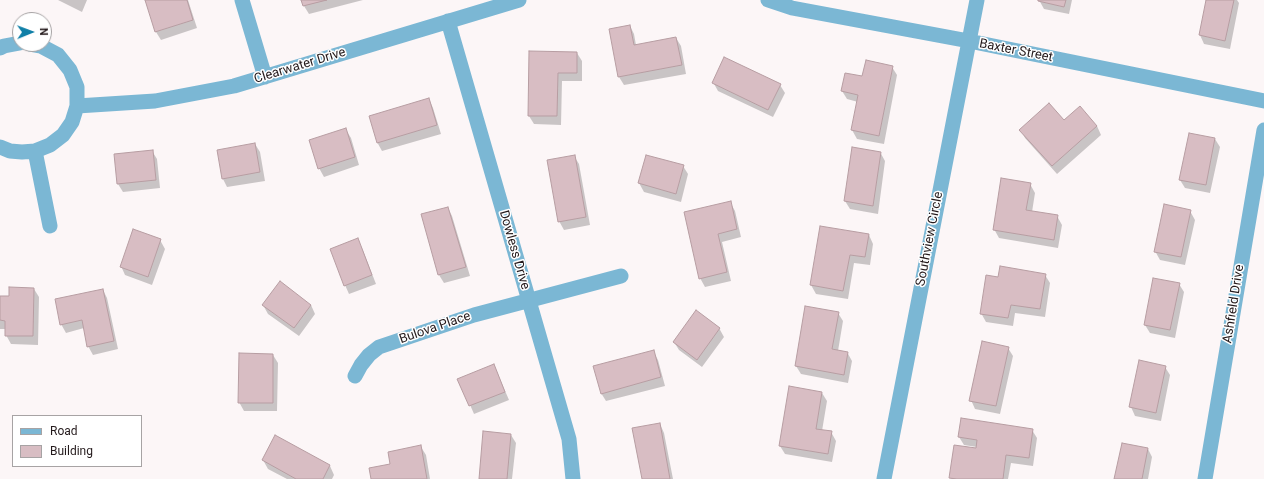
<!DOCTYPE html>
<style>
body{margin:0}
#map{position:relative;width:1264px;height:479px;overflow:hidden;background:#fcf6f7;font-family:Roboto,sans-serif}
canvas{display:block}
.legend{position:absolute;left:12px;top:415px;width:130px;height:52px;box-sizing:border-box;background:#fff;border:1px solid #a7a3a4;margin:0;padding:5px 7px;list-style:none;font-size:12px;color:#241a1c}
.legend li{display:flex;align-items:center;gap:8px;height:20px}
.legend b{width:20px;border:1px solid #a7a3a4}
.north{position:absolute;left:12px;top:12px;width:40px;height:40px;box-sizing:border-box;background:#fff;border:1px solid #a7a3a4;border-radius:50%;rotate:89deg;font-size:11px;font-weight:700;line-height:16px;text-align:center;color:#241a1c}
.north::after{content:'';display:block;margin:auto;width:14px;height:18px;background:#0f7fa7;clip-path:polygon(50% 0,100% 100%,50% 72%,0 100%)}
</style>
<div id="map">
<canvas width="1264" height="479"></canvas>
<ul class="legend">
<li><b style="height:5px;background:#7bb7d4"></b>Road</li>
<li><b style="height:11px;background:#d8bdc3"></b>Building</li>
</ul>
<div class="north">N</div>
</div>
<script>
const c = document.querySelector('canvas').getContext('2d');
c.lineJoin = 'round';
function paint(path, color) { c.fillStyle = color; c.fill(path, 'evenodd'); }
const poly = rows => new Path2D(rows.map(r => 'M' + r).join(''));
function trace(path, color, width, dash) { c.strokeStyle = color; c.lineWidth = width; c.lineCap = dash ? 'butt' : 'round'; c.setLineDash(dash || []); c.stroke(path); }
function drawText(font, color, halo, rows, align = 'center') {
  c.font = font + ' Roboto,sans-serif'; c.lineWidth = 3; c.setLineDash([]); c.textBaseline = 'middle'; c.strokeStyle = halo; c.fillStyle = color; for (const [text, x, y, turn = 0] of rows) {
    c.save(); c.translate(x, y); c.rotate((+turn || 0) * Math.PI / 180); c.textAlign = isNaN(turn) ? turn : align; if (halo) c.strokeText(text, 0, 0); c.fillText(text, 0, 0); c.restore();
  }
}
paint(poly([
 [58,0,87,0,82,12],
 [146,0,188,0,197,28,161,40,156,32],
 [302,0,363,0,309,14,304,6],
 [1039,0,1072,0,1069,14,1044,9],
 [1207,0,1237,0,1239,3,1230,49,1204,44,1200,35],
 [630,26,634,34,636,45,676,38,681,46,686,74,624,85,619,77],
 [530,52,577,53,582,61,582,81,562,81,561,125,534,124,529,116],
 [892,67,897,75,884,144,857,139,852,130,858,102,847,99,842,91,863,77],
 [713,82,780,85,785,93,773,117,718,91],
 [429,99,433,108,441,134,382,151,377,142],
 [1097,126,1101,135,1057,174,1025,138,1021,130],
 [346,130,351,138,359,165,324,177,319,168],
 [1190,134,1215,139,1220,147,1210,193,1185,188,1180,180],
 [255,144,260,152,265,181,227,187,223,179,218,151],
 [152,151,157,159,160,188,123,192,118,184],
 [880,152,885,161,878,214,850,209,845,201],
 [574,156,579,164,590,225,564,230,559,221],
 [683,166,688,174,681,202,644,192,639,183],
 [1030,184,1035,193,1032,212,1057,216,1062,225,1058,248,999,238,994,229],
 [730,202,735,211,741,237,722,242,731,281,705,287,700,278],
 [448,208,452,216,470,276,444,283,439,275],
 [1190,211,1195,220,1185,265,1160,260,1155,251],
 [821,227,869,235,873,244,870,265,854,263,848,299,816,294,811,285],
 [160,240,165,249,152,285,125,275,121,266],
 [357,240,362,248,376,284,349,294,345,285],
 [1045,275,1050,283,1045,317,1015,313,1013,326,986,322,981,313,999,279],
 [1179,284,1184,292,1175,338,1150,333,1145,325],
 [34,289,39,297,38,345,11,344,6,335,6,329,0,329,0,297,10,297],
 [103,290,107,298,118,349,93,355,88,346,84,328,66,333,61,324],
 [263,305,311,305,315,314,299,336,268,314],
 [838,313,843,321,838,351,847,352,852,361,848,383,801,374,796,366],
 [719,328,724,337,702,367,679,350,674,342],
 [1008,348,1013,356,1000,414,975,409,971,400],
 [653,351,658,360,665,386,606,401,601,393],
 [273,355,278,363,277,411,244,411,239,402],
 [494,365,509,400,474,414,459,379],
 [1165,367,1170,375,1161,421,1135,416,1131,407],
 [822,393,827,401,822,431,831,432,836,441,832,462,785,454,780,446],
 [660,424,664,433,673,479,643,479],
 [1032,430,1037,438,1033,466,1011,463,1008,479,951,479,950,478,977,450,977,447,964,445,959,437],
 [511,435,516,443,512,479,480,479],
 [276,437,330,466,334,475,332,479,287,479,268,469,263,460],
 [421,447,426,455,430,479,372,479],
 [1148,449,1152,457,1148,479,1115,479]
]), '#0003');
const building = poly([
 [145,0,187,0,193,20,155,32,145,0],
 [301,0,327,0,303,6,301,0],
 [1038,0,1066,0,1064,7,1038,1,1038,0],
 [1206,0,1234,0,1225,41,1199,35,1206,0],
 [630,25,634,45,676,37,682,65,618,77,609,29,630,25],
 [529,51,577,52,577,73,558,73,557,116,528,116,529,51],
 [724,57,781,84,768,110,712,83,724,57],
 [866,60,893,66,879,136,851,130,858,95,841,91,845,73,862,76,866,60],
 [429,98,437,125,377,143,369,116,429,98],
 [1049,103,1064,120,1080,106,1097,126,1052,166,1019,130,1049,103],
 [346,128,355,157,318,169,309,140,346,128],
 [1189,133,1215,138,1206,185,1179,180,1189,133],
 [255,143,260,172,222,179,217,150,255,143],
 [852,147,881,152,873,206,844,201,852,147],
 [153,150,156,180,117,184,114,154,153,150],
 [575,155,586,217,558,222,547,160,575,155],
 [646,155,684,165,676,194,638,183,646,155],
 [1001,178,1031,183,1026,210,1058,215,1054,240,993,230,1001,178],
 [731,201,737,229,718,234,727,272,699,279,684,212,731,201],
 [1164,204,1191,210,1181,257,1154,252,1164,204],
 [448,207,466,267,438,275,421,214,448,207],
 [820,226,869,234,865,257,850,255,843,291,810,285,820,226],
 [133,229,161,239,148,277,120,267,133,229],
 [358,238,372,275,344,286,330,249,358,238],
 [1000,266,1046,274,1040,309,1011,305,1008,318,980,314,986,275,998,277,1000,266],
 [1153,278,1180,283,1170,330,1144,325,1153,278],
 [280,281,311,305,294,328,262,305,280,281],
 [9,287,34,288,33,336,5,336,5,321,0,320,0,296,9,296,9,287],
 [103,289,114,341,87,347,82,320,60,325,55,299,103,289],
 [805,306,839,312,832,349,848,352,844,375,795,366,805,306],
 [696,310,720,328,697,360,673,342,696,310],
 [982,341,1009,347,996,406,969,401,982,341],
 [654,350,661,377,601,394,593,366,654,350],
 [239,353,273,354,273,403,238,403,239,353],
 [1139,360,1166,366,1156,413,1129,407,1139,360],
 [494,364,505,392,469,406,457,379,494,364],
 [789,386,822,392,816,429,832,431,828,454,779,446,789,386],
 [961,418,1033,429,1029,458,1006,455,1003,479,957,479,949,478,954,445,976,448,977,440,958,437,961,418],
 [660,423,670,479,642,479,632,428,660,423],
 [483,431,511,434,507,479,479,479,483,431],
 [275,435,330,465,323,479,296,479,262,460,275,435],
 [1122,443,1148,448,1142,479,1114,479,1122,443],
 [421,445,427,479,371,479,369,468,390,464,388,452,421,445]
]);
paint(building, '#d8bdc3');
trace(building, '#b79da2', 1);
trace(poly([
 [242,0,265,77],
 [768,0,792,8,969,41,1264,101],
 [448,21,569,439,573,479],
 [0,48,4,46,20,43],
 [77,106,155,101,234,86,519,0],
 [0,147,10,151,22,152,35,151,50,145,63,135,72,122,77,106,77,87,70,70,58,55,41,46,30,44],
 [35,151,50,226],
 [355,376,361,365,369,355,379,347,474,315,621,276],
 [884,479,977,0],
 [1205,479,1264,130]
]), '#7bb7d4', 15);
drawText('13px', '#241a1c', '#fff', [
 ["Baxter Street",1016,51,11],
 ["Clearwater Drive",300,66,-17],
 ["Southview Circle",930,239,-79],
 ["Dowless Drive",514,250,74],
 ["Ashfield Drive",1234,304,-81],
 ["Bulova Place",435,328,-19]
]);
</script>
